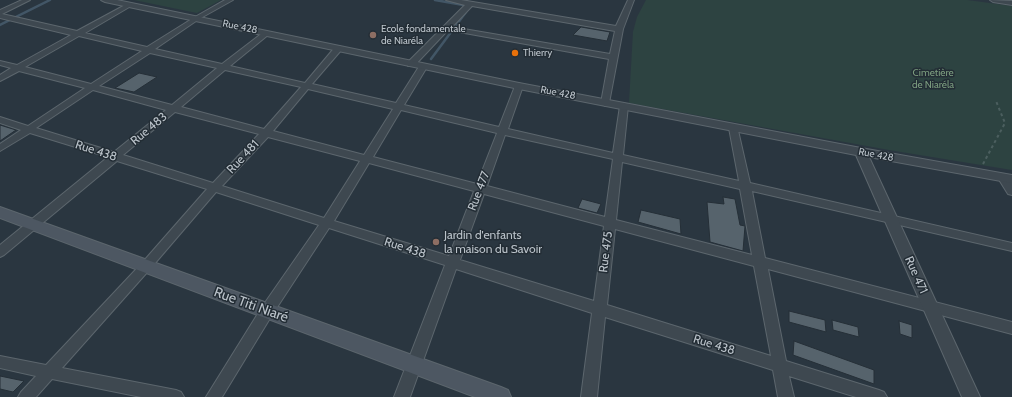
<!DOCTYPE html>
<meta charset="utf-8">
<style>
body{margin:0}
canvas{display:block;background:#2a3640}
</style>
<canvas width="1012" height="397"></canvas>
<script>
const c = document.querySelector('canvas').getContext('2d');
c.lineJoin = 'round';
function paint(path, color) { c.fillStyle = color; c.fill(path, 'evenodd'); }
const poly = rows => new Path2D(rows.map(r => 'M' + r).join(''));
function trace(path, color, width, dash) { c.strokeStyle = color; c.lineWidth = width; c.lineCap = dash ? 'butt' : 'round'; c.setLineDash(dash || []); c.stroke(path); }
function drawText(font, color, halo, rows, align = 'center') {
  c.font = font + ' Cabin,sans-serif'; c.lineWidth = 3; c.setLineDash([]); c.textBaseline = 'middle'; c.strokeStyle = halo; c.fillStyle = color; for (const [text, x, y, turn = 0] of rows) {
    c.save(); c.translate(x, y); c.rotate((+turn || 0) * Math.PI / 180); c.textAlign = isNaN(turn) ? turn : align; if (halo) c.strokeText(text, 0, 0); c.fillText(text, 0, 0); c.restore();
  }
}
paint(poly([
 [134,0,221,0,197,13],
 [646,0,967,0,1012,6,1012,170,889,150,629,103,633,32,637,17]
]), '#2d4341');
trace(poly([
 [435,0,469,6],
 [0,25,50,0],
 [431,59,466,12]
]), '#425666', 2.5);
const building = poly([
 [581,27,610,32,607,41,573,35,581,27],
 [139,73,157,77,134,92,115,88,139,73],
 [0,125,16,130,0,141,0,125],
 [723,197,735,199,740,225,745,226,743,251,710,242,707,202,724,204,723,197],
 [582,199,601,204,597,213,578,208,582,199],
 [641,210,680,219,681,234,638,222,641,210],
 [789,311,825,320,826,332,789,322,789,311],
 [832,320,858,327,859,337,833,330,832,320],
 [899,321,912,325,912,338,900,334,899,321],
 [794,341,874,370,874,384,793,355,794,341],
 [0,376,24,381,13,392,0,389,0,376]
]);
paint(building, '#56636c');
trace(building, '#252f37', 1);
const minor = poly([
 [22,0,30,0,2,14,77,31,127,4,131,4,131,6,85,33,147,47,195,17,225,0,233,0,199,19,155,49,222,64,265,31,269,33,268,35,230,66,305,83,336,46,339,46,343,48,312,84,396,103,420,65,423,65,427,67,404,105,499,127,515,86,519,83,523,86,508,129,613,153,620,106,624,103,628,106,623,155,739,181,729,128,734,125,737,126,750,183,1012,243,1012,251,752,191,765,258,1012,322,1012,334,768,269,786,361,879,390,884,392,887,397,856,397,789,376,794,397,778,397,773,370,605,317,597,397,581,397,592,313,456,269,410,397,394,397,445,265,329,228,272,315,222,397,206,397,262,307,319,225,216,192,150,269,62,368,176,390,181,392,184,397,141,397,52,379,36,397,18,397,21,392,36,376,0,368,0,356,46,365,142,263,207,189,117,161,4,255,0,257,0,245,108,157,30,133,0,151,0,144,21,130,0,123,0,117,28,126,85,88,19,71,0,81,0,75,11,68,0,65,0,61,17,65,71,35,0,18,0,10,22,0],
 [79,36,142,51,91,84,25,67,79,36],
 [150,53,217,68,172,105,99,86,150,53],
 [225,70,301,87,264,129,181,107,225,70],
 [308,89,393,109,364,155,273,131,308,89],
 [93,90,166,110,114,152,36,128,93,90],
 [401,110,497,133,477,184,373,157,401,110],
 [175,112,259,134,213,183,123,155,175,112],
 [505,135,613,159,605,217,487,186,505,135],
 [268,137,360,161,324,218,222,186,268,137],
 [622,162,740,189,752,255,616,220,622,162],
 [369,163,474,191,449,256,334,221,369,163],
 [484,194,604,226,594,301,460,260,484,194],
 [615,229,754,266,771,356,607,305,615,229],
 [446,0,461,0,616,26,628,0,634,0,623,29,609,103,605,106,601,103,609,59,448,30,414,66,408,66,408,62,465,5,446,0],
 [472,6,615,31,610,54,452,27,472,6],
 [990,0,1012,1,1012,5,993,2,990,0],
 [1003,175,1007,176,1012,183,1012,195,1008,194,998,178,1003,175]
]);
const tertiary = poly([
 [101,0,117,0,519,83,861,148,1012,175,1012,183,869,157,980,397,962,397,856,155,519,89,105,2,101,0]
]);
const secondary = poly([
 [0,207,501,387,508,390,511,397,475,397,0,218,0,207]
]);
trace(minor, '#5c666d', 2);
trace(tertiary, '#5c666d', 2);
trace(secondary, '#5c666d', 2);
trace(poly([
 [983,164,1005,123,996,101]
]), '#4c5f5f', 2, [3, 3]);
paint(minor, '#3e4850');
paint(tertiary, '#3e4850');
paint(secondary, '#4d5762');
for (const [x, y, r, color] of [
 [373,35,4,"#8d6e63"],
 [515,53,4,"#e8710a"],
 [436,242,4,"#8d6e63"]
]) { const dot = new Path2D(); dot.arc(x, y, r, 0, 2 * Math.PI); c.fillStyle = color; c.fill(dot); trace(dot, '#232d35', 1.5); }
drawText('10px', '#bbc3ca', '#232d35', [
 ["Rue 428",240,27,12],
 ["Rue 428",558,93,11],
 ["Rue 428",876,155,11]
]);
drawText('10px', '#bbc3ca', '#232d35', [
 ["Ecole fondamentale",381,29],
 ["de Niaréla",381,41],
 ["Thierry",523,53]
], 'left');
drawText('10px', '#7c9d7f', '#232d35', [
 ["Cimetière",933,73],
 ["de Niaréla",933,85]
]);
drawText('12px', '#bbc3ca', '#232d35', [
 ["Rue 483",149,129,-40],
 ["Rue 438",96,151,18],
 ["Rue 481",243,157,-47],
 ["Rue 477",479,191,-69],
 ["Rue 438",405,248,18],
 ["Rue 475",606,252,-83],
 ["Rue 471",916,275,66],
 ["Rue 438",714,345,17]
]);
drawText('12px', '#bbc3ca', '#232d35', [
 ["Jardin d'enfants",444,235],
 ["la maison du Savoir",444,249]
], 'left');
drawText('14px', '#bbc3ca', '#232d35', [
 ["Rue Titi Niaré",251,305,20]
]);
</script>
